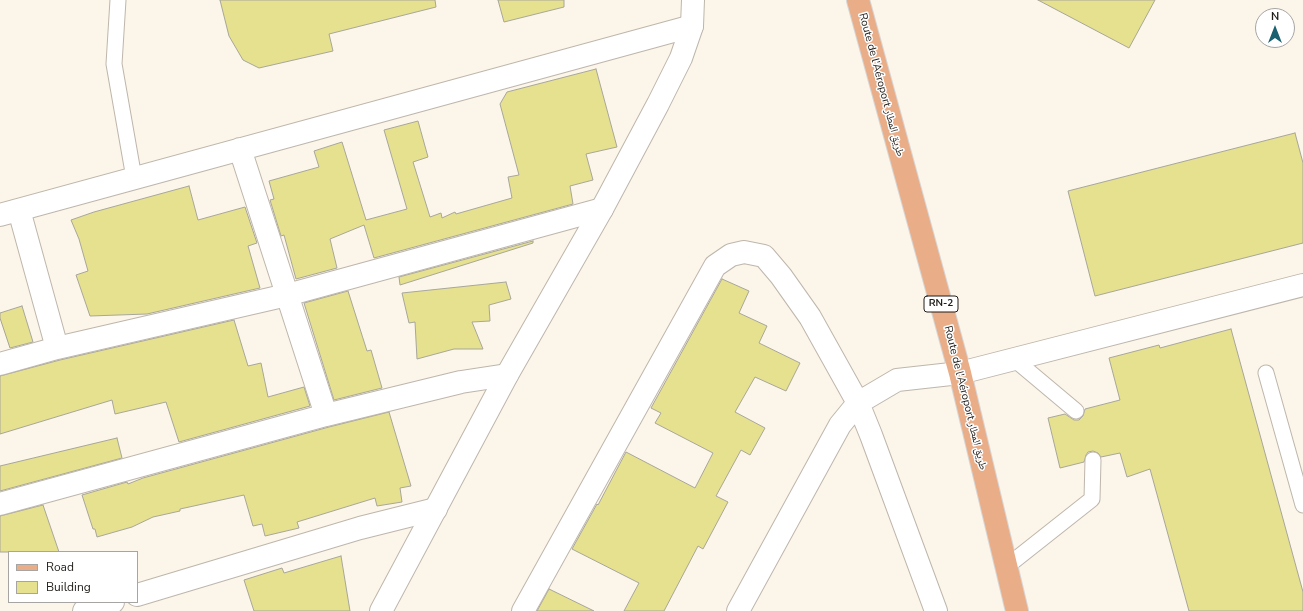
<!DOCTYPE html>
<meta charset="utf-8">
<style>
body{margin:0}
#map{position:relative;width:1303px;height:611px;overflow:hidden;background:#fcf5e9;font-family:"Nunito Sans",sans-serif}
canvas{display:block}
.legend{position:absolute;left:8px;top:551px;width:130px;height:52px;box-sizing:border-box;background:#fff;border:1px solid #a6a5a3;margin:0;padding:5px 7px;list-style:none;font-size:12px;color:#201d19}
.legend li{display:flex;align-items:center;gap:8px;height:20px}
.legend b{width:20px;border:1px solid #a6a5a3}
.north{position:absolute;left:1255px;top:8px;width:40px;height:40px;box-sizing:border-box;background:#fff;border:1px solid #a6a5a3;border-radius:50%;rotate:0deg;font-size:11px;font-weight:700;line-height:16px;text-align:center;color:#201d19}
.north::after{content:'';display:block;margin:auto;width:14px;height:18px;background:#196070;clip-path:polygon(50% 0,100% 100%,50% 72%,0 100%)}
</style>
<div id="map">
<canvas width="1303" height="611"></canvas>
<ul class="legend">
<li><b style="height:5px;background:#e9ad88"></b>Road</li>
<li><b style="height:11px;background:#e6e18f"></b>Building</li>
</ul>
<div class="north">N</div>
</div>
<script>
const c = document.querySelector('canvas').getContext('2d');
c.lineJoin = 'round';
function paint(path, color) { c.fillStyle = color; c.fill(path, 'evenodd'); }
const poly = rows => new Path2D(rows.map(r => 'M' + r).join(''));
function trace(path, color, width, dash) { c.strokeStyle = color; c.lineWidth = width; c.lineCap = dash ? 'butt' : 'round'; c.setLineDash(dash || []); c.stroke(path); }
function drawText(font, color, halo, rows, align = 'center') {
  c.font = font + ' "Nunito Sans","Noto Naskh Arabic",sans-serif'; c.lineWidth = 3; c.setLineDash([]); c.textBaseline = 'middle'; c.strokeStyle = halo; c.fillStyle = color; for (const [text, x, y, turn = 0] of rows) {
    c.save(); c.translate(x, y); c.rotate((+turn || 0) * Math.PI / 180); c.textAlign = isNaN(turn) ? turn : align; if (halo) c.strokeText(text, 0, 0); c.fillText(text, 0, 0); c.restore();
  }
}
const building = poly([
 [220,0,435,0,436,7,329,34,333,51,259,68,243,60,229,36,220,0],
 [498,0,564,0,564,7,504,22,498,0],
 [1038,0,1155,0,1129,48,1038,0],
 [596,69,617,147,586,154,593,180,570,186,573,204,374,258,364,225,330,239,337,268,296,279,284,235,281,236,270,200,274,199,269,181,319,167,314,151,342,142,366,220,407,209,384,130,418,121,428,157,413,162,430,217,441,213,442,218,455,212,456,214,512,198,508,177,519,175,500,104,507,92,596,69],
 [1295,133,1303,163,1303,243,1095,296,1068,191,1295,133],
 [189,186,198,220,245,207,257,243,248,246,260,288,147,314,90,316,76,275,88,271,79,239,71,220,94,212,189,186],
 [533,241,533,243,400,285,399,277,533,241],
 [722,279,749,291,739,313,767,326,759,343,800,363,786,391,755,377,735,412,765,428,750,455,741,450,716,496,728,502,703,549,698,546,664,611,624,611,639,583,572,549,597,504,598,505,626,452,695,488,713,453,655,423,661,413,651,408,722,279],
 [506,282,511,299,489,305,490,321,472,322,483,349,454,349,417,359,415,322,409,323,402,293,506,282],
 [348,291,367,351,371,350,382,388,334,400,304,303,348,291],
 [22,306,33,342,10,348,0,318,0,313,22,306],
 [234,320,248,366,261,363,268,397,304,387,310,406,179,442,166,402,115,414,112,400,0,434,0,376,60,360,234,320],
 [1231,329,1303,592,1303,611,1189,611,1150,469,1127,477,1120,453,1101,457,1098,453,1093,451,1088,452,1086,455,1084,462,1060,468,1048,418,1065,414,1074,420,1079,420,1083,416,1085,409,1120,400,1109,358,1159,345,1160,348,1231,329],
 [389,412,411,486,400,488,402,502,377,506,375,498,297,522,299,528,265,536,262,524,253,526,244,495,180,509,180,511,153,517,132,527,97,537,95,529,93,529,82,495,127,482,128,484,143,478,329,427,389,412],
 [117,438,122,458,0,491,0,466,117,438],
 [43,505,59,552,0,552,0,516,43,505],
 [341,556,350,611,254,611,244,580,282,568,284,573,341,556],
 [549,589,594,611,537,611,549,589]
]);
paint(building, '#e6e18f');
trace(building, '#a7a69a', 1);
const service = poly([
 [118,0,114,64,134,178],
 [1014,359,1076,411],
 [1266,373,1303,505],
 [1006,567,1092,499,1093,460]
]);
const minor = poly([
 [240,149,326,415],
 [19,210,57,348],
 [0,215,692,26],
 [0,364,57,348,287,295,602,209],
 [0,504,326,415,461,382,507,375],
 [137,595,360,528,436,509],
 [84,611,113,602],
 [523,611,715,266,731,255,744,252,764,256,781,276,810,317,858,403,871,435,936,611],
 [738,611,840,425,858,403,897,380,960,373,1303,285]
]);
const tertiary = poly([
 [381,611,507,375,602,209,658,104,681,58,692,26,693,0]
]);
const primary = poly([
 [858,0,960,373,1017,611]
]);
trace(service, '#beb6ac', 17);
trace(minor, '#beb6ac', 24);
trace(tertiary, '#beb6ac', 24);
trace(primary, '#d7d6d6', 24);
trace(service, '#fff', 15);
trace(minor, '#fff', 22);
trace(tertiary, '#fff', 22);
trace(primary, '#e9ad88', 22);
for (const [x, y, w] of [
 [941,304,34]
]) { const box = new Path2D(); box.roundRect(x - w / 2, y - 8, w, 16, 3); c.fillStyle = '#fff'; c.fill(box); trace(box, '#201d19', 1); }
drawText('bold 10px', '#201d19', null, [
 ["RN-2",941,304]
]);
drawText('11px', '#201d19', '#fff', [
 ["Route de l'Aéroport طريق المطار",881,85,75],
 ["Route de l'Aéroport طريق المطار",965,398,76]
]);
</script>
